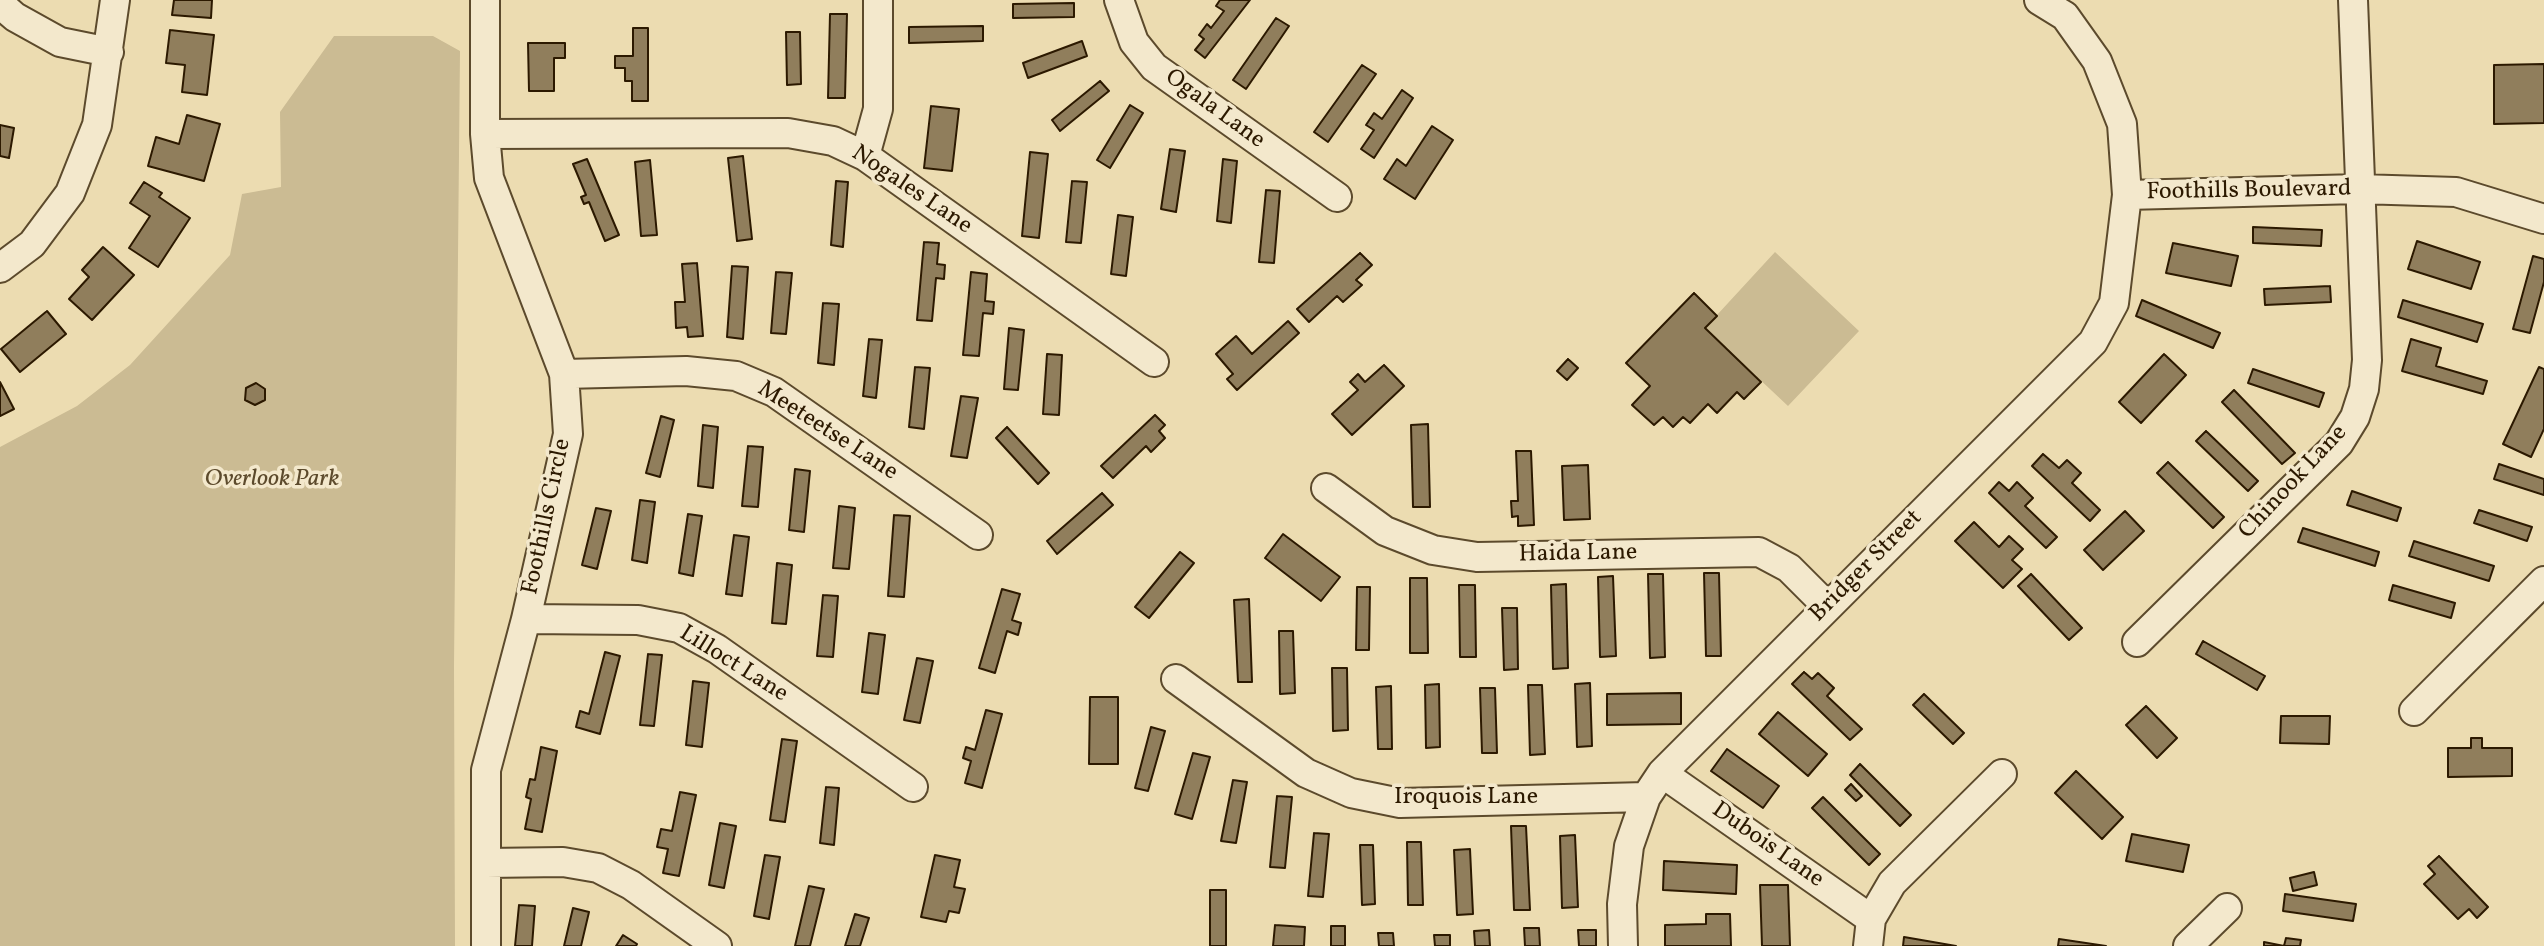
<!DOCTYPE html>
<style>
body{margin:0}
canvas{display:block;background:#ecdcb1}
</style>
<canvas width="2544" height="946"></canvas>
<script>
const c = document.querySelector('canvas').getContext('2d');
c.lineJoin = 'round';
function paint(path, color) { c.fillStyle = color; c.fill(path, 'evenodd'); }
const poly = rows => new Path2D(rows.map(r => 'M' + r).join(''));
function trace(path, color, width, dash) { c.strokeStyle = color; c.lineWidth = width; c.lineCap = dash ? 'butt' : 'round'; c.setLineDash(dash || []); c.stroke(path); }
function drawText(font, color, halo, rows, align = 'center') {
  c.font = font + ' Vollkorn,serif'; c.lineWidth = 7; c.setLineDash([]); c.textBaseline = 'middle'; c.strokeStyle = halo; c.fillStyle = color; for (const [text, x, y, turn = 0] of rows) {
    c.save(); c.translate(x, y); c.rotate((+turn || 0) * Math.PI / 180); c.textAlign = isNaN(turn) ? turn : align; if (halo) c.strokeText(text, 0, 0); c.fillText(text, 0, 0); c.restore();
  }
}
paint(poly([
 [334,36,433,36,460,51,454,666,455,946,0,946,0,447,77,406,130,365,230,255,242,194,281,187,280,112],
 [1775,252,1859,331,1788,406,1705,328]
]), '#cbbb93');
const building = poly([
 [174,0,212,0,211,18,172,15,174,0],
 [1220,0,1250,0,1205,58,1195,50,1204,39,1199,35,1207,24,1211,28,1224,11,1216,6,1220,0],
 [1074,3,1074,17,1013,18,1013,4,1074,3],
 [830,14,847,14,845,98,828,98,830,14],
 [1276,18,1289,26,1246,89,1233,80,1276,18],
 [983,26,983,41,909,43,909,27,983,26],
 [633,28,648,28,648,101,632,101,632,81,625,81,625,68,615,68,615,56,633,56,633,28],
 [170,30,214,35,207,95,182,92,185,65,166,63,170,30],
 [786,32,800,32,801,84,787,85,786,32],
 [1082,41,1087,56,1028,78,1023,63,1082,41],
 [528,43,565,43,565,58,554,58,554,91,529,91,528,43],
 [2544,64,2544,123,2494,124,2494,65,2544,64],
 [1362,65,1376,74,1328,142,1314,132,1362,65],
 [1100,81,1109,91,1060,131,1052,120,1100,81],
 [1402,90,1413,98,1374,158,1361,149,1374,130,1366,125,1374,113,1382,119,1402,90],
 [1130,105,1143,113,1110,168,1097,160,1130,105],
 [931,106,959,109,952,171,924,168,931,106],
 [187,115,220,124,204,181,148,166,156,137,179,144,187,115],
 [0,125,14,128,9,158,0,156,0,125],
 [1432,126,1453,140,1415,199,1384,179,1397,159,1406,166,1432,126],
 [1170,149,1185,151,1176,212,1161,209,1170,149],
 [1030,152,1048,154,1039,238,1022,236,1030,152],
 [743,156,752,239,737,241,728,158,743,156],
 [587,159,619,235,605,241,589,202,584,204,581,197,586,195,573,164,587,159],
 [1223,159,1237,161,1231,223,1217,221,1223,159],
 [650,160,657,235,641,236,635,162,650,160],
 [836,181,848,182,843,247,831,245,836,181],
 [1072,181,1087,182,1081,243,1066,242,1072,181],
 [144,182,162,193,159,197,190,218,158,267,129,248,150,216,130,203,144,182],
 [1266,190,1280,191,1274,263,1259,262,1266,190],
 [1118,215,1133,217,1126,276,1111,274,1118,215],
 [2253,227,2322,230,2321,246,2253,243,2253,227],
 [2417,241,2480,262,2471,289,2408,269,2417,241],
 [924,242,939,243,937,264,945,265,944,279,936,278,932,321,917,320,924,242],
 [2173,243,2238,256,2231,286,2166,273,2173,243],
 [103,247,134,275,92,320,69,299,89,277,82,270,103,247],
 [1360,253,1372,265,1356,280,1362,285,1343,302,1337,296,1309,322,1297,309,1360,253],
 [2533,256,2544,259,2544,282,2530,333,2513,329,2533,256],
 [697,263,703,336,688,337,687,327,676,328,675,302,685,302,682,264,697,263],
 [732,266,748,267,743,339,727,337,732,266],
 [776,272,792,273,786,334,771,333,776,272],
 [971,272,987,274,985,301,994,302,993,314,983,313,979,356,963,355,971,272],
 [2330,286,2331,302,2265,305,2264,289,2330,286],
 [1694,293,1717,316,1705,328,1761,382,1744,399,1737,392,1717,413,1708,404,1690,423,1683,417,1673,427,1663,417,1654,425,1632,405,1650,386,1626,363,1694,293],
 [2142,300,2220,333,2213,348,2136,316,2142,300],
 [2403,300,2483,324,2477,342,2398,317,2403,300],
 [823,303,839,304,834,365,818,363,823,303],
 [47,311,66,334,20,372,1,349,47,311],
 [1288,321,1299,333,1237,390,1227,379,1233,374,1216,354,1236,336,1252,354,1288,321],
 [1009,328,1024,330,1018,390,1004,389,1009,328],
 [869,339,882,340,876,398,863,396,869,339],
 [2411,339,2441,348,2436,366,2487,381,2483,394,2402,371,2411,339],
 [1047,354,1062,355,1059,415,1043,414,1047,354],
 [2164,354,2186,375,2141,423,2119,402,2164,354],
 [1568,359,1578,368,1567,380,1557,371,1568,359],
 [1384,365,1404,386,1352,435,1332,414,1358,390,1350,382,1358,374,1365,382,1384,365],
 [915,367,930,368,924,429,909,427,915,367],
 [2539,367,2544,369,2544,429,2531,457,2503,444,2539,367],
 [2253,369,2324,393,2319,407,2248,383,2253,369],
 [0,382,14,409,0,416,0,382],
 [256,383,265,389,265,400,255,405,245,400,246,388,256,383],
 [2234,390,2295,453,2282,464,2222,402,2234,390],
 [961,396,978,398,967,458,951,456,961,396],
 [1155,415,1165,425,1159,431,1165,438,1151,452,1146,446,1113,478,1101,466,1155,415],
 [661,416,674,420,660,477,646,473,661,416],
 [1428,424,1430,507,1413,507,1411,425,1428,424],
 [703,425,718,427,713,488,698,486,703,425],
 [1007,427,1049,473,1038,484,996,438,1007,427],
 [2206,431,2258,481,2248,491,2196,441,2206,431],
 [748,446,763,447,758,507,742,506,748,446],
 [1516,451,1531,451,1534,525,1518,526,1518,516,1512,517,1511,501,1518,501,1516,451],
 [2043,454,2059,468,2067,460,2081,473,2072,483,2100,510,2090,521,2032,466,2043,454],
 [2168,462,2224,517,2213,528,2157,473,2168,462],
 [2499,464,2544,479,2544,495,2494,479,2499,464],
 [1588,465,1590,519,1564,520,1562,466,1588,465],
 [795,469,810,471,804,532,789,530,795,469],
 [1999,482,2009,491,2017,482,2033,498,2025,506,2057,537,2046,548,1989,493,1999,482],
 [2352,491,2401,508,2397,521,2347,505,2352,491],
 [1102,493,1113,505,1057,554,1047,541,1102,493],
 [640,500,655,502,647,563,632,560,640,500],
 [839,506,855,508,849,569,833,568,839,506],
 [596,508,611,511,597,569,582,565,596,508],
 [2479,510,2532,527,2527,541,2474,523,2479,510],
 [2125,511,2144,531,2103,570,2084,550,2125,511],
 [688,514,702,516,693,576,679,573,688,514],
 [894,515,910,516,904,597,888,596,894,515],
 [1974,522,1999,547,2009,536,2023,549,2012,560,2022,569,2003,588,1955,541,1974,522],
 [2303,528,2379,552,2375,566,2298,542,2303,528],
 [1283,534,1340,577,1321,601,1265,558,1283,534],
 [734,535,749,537,742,596,726,594,734,535],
 [2414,541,2494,566,2489,581,2409,556,2414,541],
 [1180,552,1194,563,1149,618,1135,607,1180,552],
 [777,563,792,565,786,624,772,623,777,563],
 [1704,573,1719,573,1721,656,1706,656,1704,573],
 [1648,574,1663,574,1665,657,1650,658,1648,574],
 [2031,574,2082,628,2069,640,2018,586,2031,574],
 [1613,576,1616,656,1600,657,1598,577,1613,576],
 [1410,578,1427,578,1428,653,1410,653,1410,578],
 [1566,584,1568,668,1553,669,1551,585,1566,584],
 [1459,585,1475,585,1476,657,1460,657,1459,585],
 [2393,585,2455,603,2451,618,2389,600,2393,585],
 [1357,587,1370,587,1369,650,1356,650,1357,587],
 [1002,589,1020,594,1012,620,1021,623,1018,635,1007,631,995,673,979,668,1002,589],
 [823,595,838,596,833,657,817,656,823,595],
 [1249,599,1252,682,1238,682,1234,600,1249,599],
 [1502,608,1517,608,1518,669,1504,670,1502,608],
 [1279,631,1293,631,1295,693,1280,694,1279,631],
 [869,633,885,635,878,694,862,692,869,633],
 [2203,641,2265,676,2257,690,2196,654,2203,641],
 [605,652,620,656,600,734,576,727,580,711,589,714,605,652],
 [648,654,662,655,654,726,640,725,648,654],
 [917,658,933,661,920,723,904,720,917,658],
 [1332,668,1347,668,1348,730,1333,731,1332,668],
 [1804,672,1812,679,1818,673,1834,688,1827,696,1862,729,1850,740,1792,684,1804,672],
 [693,681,709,683,702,747,686,745,693,681],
 [1590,683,1592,746,1577,747,1575,684,1590,683],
 [1439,684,1440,747,1426,748,1425,685,1439,684],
 [1528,685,1542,685,1545,754,1530,755,1528,685],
 [1391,686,1392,749,1378,749,1376,687,1391,686],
 [1480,688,1495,688,1497,753,1482,753,1480,688],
 [1681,693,1681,724,1607,725,1607,694,1681,693],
 [1924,694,1964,733,1953,744,1913,705,1924,694],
 [1090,697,1118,697,1118,764,1089,764,1090,697],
 [2146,706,2177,738,2157,758,2126,725,2146,706],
 [986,710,1002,714,982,788,965,783,971,761,963,758,966,747,975,750,986,710],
 [1778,712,1827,754,1808,776,1759,734,1778,712],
 [2281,716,2330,716,2329,744,2280,743,2281,716],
 [1151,727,1165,731,1148,791,1135,788,1151,727],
 [2471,738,2482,738,2482,748,2512,748,2512,776,2448,777,2448,748,2471,748,2471,738],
 [782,739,797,741,785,822,770,820,782,739],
 [541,747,557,751,542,832,525,829,531,799,526,797,530,779,535,780,541,747],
 [1727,749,1779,786,1763,808,1711,771,1727,749],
 [1193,753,1210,757,1192,819,1175,814,1193,753],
 [1860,764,1911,815,1900,826,1850,775,1860,764],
 [2076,771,2123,817,2102,839,2055,793,2076,771],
 [1233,780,1247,782,1236,843,1221,841,1233,780],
 [1851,784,1862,796,1856,801,1845,790,1851,784],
 [826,787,839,788,834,845,820,843,826,787],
 [680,792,696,795,679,876,663,873,668,849,657,847,661,829,672,831,680,792],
 [1277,796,1292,797,1285,868,1270,867,1277,796],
 [1823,797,1880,854,1869,865,1812,808,1823,797],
 [720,823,736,826,724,888,709,885,720,823],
 [1511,826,1526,826,1530,910,1514,910,1511,826],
 [1314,833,1329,834,1323,897,1308,896,1314,833],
 [2132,834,2189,845,2183,872,2126,861,2132,834],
 [1575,835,1578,907,1562,908,1560,836,1575,835],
 [1407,842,1421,842,1423,905,1408,905,1407,842],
 [1360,845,1373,845,1375,904,1362,905,1360,845],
 [1470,849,1473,914,1457,915,1454,850,1470,849],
 [765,855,780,857,769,919,754,916,765,855],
 [935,855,960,860,954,887,965,889,959,913,949,911,946,922,921,917,935,855],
 [2439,856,2488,907,2477,918,2469,909,2458,919,2424,884,2435,874,2428,866,2439,856],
 [1664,861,1737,865,1736,894,1663,890,1664,861],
 [2314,872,2317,885,2293,891,2290,878,2314,872],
 [1760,885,1788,885,1790,946,1762,946,1760,885],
 [809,886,824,889,810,946,795,946,809,886],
 [1210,890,1226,890,1226,946,1210,946,1210,890],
 [2285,894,2356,904,2353,921,2283,911,2285,894],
 [519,905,535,906,532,946,515,946,519,905],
 [573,908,589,912,581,946,564,946,573,908],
 [855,914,869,918,860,946,845,946,855,914],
 [1706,914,1730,914,1731,946,1665,946,1665,925,1706,924,1706,914],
 [1275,925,1305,927,1304,946,1273,946,1275,925],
 [1331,926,1345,926,1345,946,1331,946,1331,926],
 [1524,928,1539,928,1540,946,1525,946,1524,928],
 [1489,930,1490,946,1475,946,1474,931,1489,930],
 [1578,930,1596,930,1596,946,1579,946,1578,930],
 [1378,933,1393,933,1394,946,1379,946,1378,933],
 [623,935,637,944,636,946,616,946,623,935],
 [1434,935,1450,935,1450,946,1435,946,1434,935],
 [1904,937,1956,946,1903,946,1904,937],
 [2286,938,2301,940,2300,946,2264,946,2264,942,2284,946,2286,938],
 [2059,939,2106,946,2058,946,2059,939]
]);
paint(building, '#907e5c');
trace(building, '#2c1900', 2);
const minor = poly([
 [485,0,485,134,489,178,564,374,568,434,526,619,486,770,486,946],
 [1119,0,1134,42,1154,67,1337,197],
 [2039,0,2065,16,2097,61,2122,124,2127,195,2359,189,2456,192,2544,219],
 [0,4,15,17,60,42,109,52],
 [485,134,788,133,833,141,865,156,1154,362],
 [865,156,878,109,878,0],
 [0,268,32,244,70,193,97,125,115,0],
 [564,374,686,371,736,376,774,392,978,535],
 [1326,488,1385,531,1433,550,1477,557,1759,552,1789,568,1828,607],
 [526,619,638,620,679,628,717,649,913,787],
 [2137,642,2339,443,2355,417,2364,389,2367,360,2353,0],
 [1176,679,1306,773,1351,793,1400,803,1646,797],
 [2414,711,2544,581],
 [1662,773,1871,919],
 [486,863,563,862,598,868,631,885,717,946],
 [1623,946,1622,904,1629,846,1646,797,1662,773,2093,342,2114,303,2127,195],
 [1868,946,1871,919,1892,883,2002,774],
 [2188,946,2227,908]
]);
trace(minor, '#5c4a2c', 32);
trace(minor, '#f3e8cc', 28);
drawText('24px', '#2c1900', '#f3e8cc', [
 ["Ogala Lane",1214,110,36],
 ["Nogales Lane",911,191,34],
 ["Foothills Boulevard",2249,192,-1],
 ["Meeteetse Lane",827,432,33],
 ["Chinook Lane",2294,483,-47],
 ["Foothills Circle",548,517,-78],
 ["Haida Lane",1578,555,-1],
 ["Bridger Street",1867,567,-45],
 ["Lilloct Lane",733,665,32],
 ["Iroquois Lane",1466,799],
 ["Dubois Lane",1767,846,35]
]);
drawText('italic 24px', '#5c4a2c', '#f3e8cc', [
 ["Overlook Park",272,481]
]);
</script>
